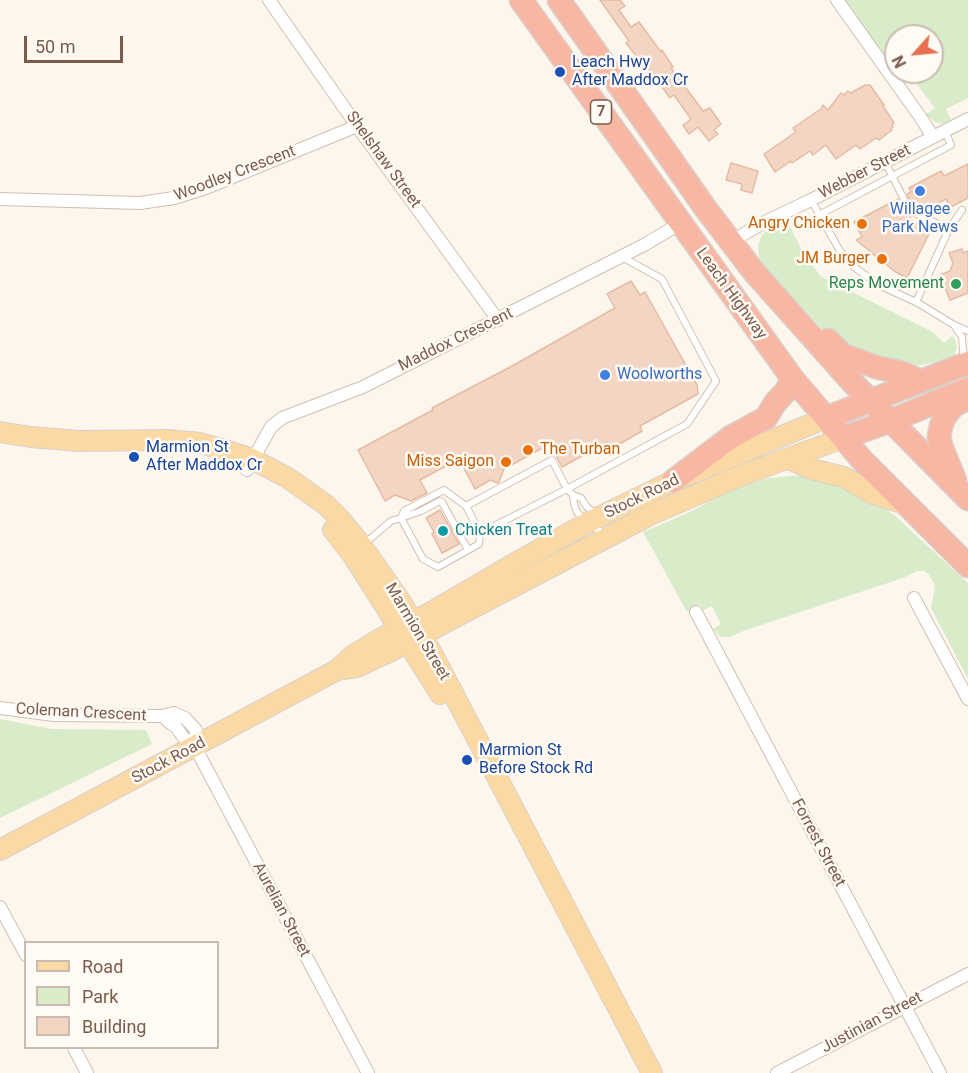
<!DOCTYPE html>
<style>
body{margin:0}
#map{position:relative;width:968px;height:1073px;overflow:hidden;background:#fdf6ec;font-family:Roboto,sans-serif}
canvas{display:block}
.legend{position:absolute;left:24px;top:941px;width:195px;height:108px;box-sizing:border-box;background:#fffaf3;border:2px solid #cabbb1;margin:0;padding:8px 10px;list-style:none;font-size:18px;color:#7a5c4d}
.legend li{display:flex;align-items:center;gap:12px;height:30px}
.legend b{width:30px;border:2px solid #cabbb1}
.north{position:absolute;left:884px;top:24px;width:60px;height:60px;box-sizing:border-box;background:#fffaf3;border:2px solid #cabbb1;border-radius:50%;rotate:243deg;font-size:16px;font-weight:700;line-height:24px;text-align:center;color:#7a5c4d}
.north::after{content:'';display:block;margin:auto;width:21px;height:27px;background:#e76f51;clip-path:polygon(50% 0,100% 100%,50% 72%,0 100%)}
.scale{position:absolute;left:24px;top:36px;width:99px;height:27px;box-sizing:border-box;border:3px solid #7a5c4d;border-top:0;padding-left:8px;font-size:18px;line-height:21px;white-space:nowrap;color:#7a5c4d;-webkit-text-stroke:4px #fffaf3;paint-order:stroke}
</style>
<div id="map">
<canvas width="968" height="1073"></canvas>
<ul class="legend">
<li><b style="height:8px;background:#fbd9a5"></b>Road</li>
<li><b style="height:16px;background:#d8ecc9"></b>Park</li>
<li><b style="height:16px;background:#f3d5c3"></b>Building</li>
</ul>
<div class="north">N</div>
<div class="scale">50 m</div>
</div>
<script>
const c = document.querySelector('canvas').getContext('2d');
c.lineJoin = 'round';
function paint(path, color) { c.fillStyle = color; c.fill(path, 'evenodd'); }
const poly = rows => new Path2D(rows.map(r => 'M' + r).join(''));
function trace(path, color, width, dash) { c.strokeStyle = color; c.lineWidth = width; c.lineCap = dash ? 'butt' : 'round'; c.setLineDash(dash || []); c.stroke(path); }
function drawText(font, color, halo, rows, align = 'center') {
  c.font = font + ' Roboto,sans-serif'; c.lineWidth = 5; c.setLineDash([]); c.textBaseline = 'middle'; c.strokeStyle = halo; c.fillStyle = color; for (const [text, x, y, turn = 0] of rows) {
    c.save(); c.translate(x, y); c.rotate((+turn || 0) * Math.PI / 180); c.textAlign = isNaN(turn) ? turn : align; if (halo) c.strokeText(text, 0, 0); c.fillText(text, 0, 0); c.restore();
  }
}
paint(poly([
 [844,0,968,0,968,98,946,109,951,120,942,124,935,122,930,118,926,114,935,108,910,75,901,80],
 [896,36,932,36,932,72,896,72],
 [788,223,802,250,820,276,931,331,944,343,952,336,955,339,957,348,954,356,947,360,915,366,892,365,863,357,826,333,778,282,765,268,759,257,758,245,762,235,768,230,769,232],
 [802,475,854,487,894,515,968,583,968,679,931,608,935,587,933,581,929,575,924,571,917,571,903,578,743,631,730,637,721,637,717,634,713,629,721,624,712,606,703,610,700,604,687,612,643,532,690,512,712,500,723,492,768,478],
 [0,719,52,729,146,730,152,744,0,818]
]), '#d8ecc9');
const building = poly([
 [600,0,620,0,625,6,619,10,631,27,639,22,661,52,662,50,673,67,671,68,703,111,710,108,721,124,714,130,718,134,709,141,698,127,689,134,683,125,691,119,674,95,670,98,650,70,648,71,626,43,629,41,600,0],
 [865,85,870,85,884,105,883,106,894,123,892,125,893,127,891,129,892,130,879,140,876,138,860,149,856,145,836,159,826,145,813,155,810,151,792,163,791,161,775,172,764,154,796,132,793,128,821,109,823,105,828,110,841,93,844,95,848,91,851,93,865,85],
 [731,163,758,171,752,193,741,190,742,184,726,180,731,163],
 [968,164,968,198,951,207,946,199,922,211,914,207,907,194,911,192,909,188,941,171,944,176,968,164],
 [898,199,905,213,911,217,908,219,931,230,907,278,894,271,856,240,862,237,854,222,898,199],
 [962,249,963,253,968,251,968,293,950,300,940,275,950,271,953,263,949,253,962,249],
 [631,281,640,295,645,292,697,385,698,394,640,426,642,431,611,449,607,442,562,467,550,444,504,469,499,482,498,483,490,480,475,489,459,459,420,480,427,493,411,501,395,495,385,501,358,450,433,410,432,408,512,366,615,308,607,294,631,281],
 [440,510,459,544,442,553,432,534,434,532,426,518,440,510]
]);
paint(building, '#f3d5c3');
trace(building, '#e6bba3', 1.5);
const lane = poly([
 [885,162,910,211,949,229,916,302],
 [811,200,840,251,854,267,879,285,918,303,954,325,968,331],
 [819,215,951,145,945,131],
 [949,229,962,210],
 [954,325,962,337,964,361],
 [573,495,574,504,577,512,587,523,605,534],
 [401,518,421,511,440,501,442,502,468,550],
 [401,518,404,511,444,490,466,506],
 [480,533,466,506,552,460,567,489,573,495,581,498,587,507,596,514],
 [364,544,391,521,401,518,423,559,438,567,479,544,480,533,567,489,687,424,716,381,662,279,622,257]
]);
const street = poly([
 [269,0,357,126,498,320],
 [837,0,921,118,933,137],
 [0,199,140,203,174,198,206,188,357,126],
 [730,242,765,222,811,200,968,119],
 [247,470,271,427,282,418,363,387,644,245,681,223],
 [914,598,968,699],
 [696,612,940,1073],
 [0,708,54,715,163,716,174,713,185,718,196,730,195,747],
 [163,716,170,723,176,727,184,738,195,747,368,1073],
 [0,907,26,955],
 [74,1048,87,1073],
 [777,1073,968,974]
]);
const primary = poly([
 [0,432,31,437,78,441,168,440,200,443,222,449,252,459,288,478,326,505,340,519,362,546,401,602,432,653,652,1073],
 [789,459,811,469,844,477,873,494,905,504],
 [333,530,352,554,373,587,440,694],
 [345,669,357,667,391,651,650,515,740,476,843,438],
 [0,850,337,670,352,656,378,640,433,611,517,562,587,523,673,481,826,418]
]);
const highway = poly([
 [521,0,792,378,862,460,968,566],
 [559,0,706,209,754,272,852,382,968,499],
 [828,340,843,355,879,368,900,372,921,381],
 [826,418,968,363],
 [843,438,890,421,968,389],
 [955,480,941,446,939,437,941,426,944,418,953,406,968,398],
 [673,481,731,437,766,418,775,403,787,390,792,378]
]);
trace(lane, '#d1beb0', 8);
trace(street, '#d1beb0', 14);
trace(primary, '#dad1cd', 22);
trace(highway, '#dad1cd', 25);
trace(lane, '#fff', 6);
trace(street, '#fff', 12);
trace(primary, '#fbd9a5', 20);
trace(highway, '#f7b7a3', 22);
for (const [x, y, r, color] of [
 [560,72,6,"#1a4fb4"],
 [920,191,6,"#3f7fe0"],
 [862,224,6,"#e8710a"],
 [882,259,6,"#e8710a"],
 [956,284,6,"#2e9e5b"],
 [605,375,6,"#3f7fe0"],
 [528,450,6,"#e8710a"],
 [134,457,6,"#1a4fb4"],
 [506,462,6,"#e8710a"],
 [443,531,6,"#0f9aa8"],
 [467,760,6,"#1a4fb4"]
]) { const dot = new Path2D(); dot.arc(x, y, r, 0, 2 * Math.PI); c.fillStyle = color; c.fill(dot); trace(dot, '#fffaf3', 2); }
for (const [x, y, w] of [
 [601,112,21]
]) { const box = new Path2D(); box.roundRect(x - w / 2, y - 12, w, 24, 4.5); c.fillStyle = '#fffaf3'; c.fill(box); trace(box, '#7a5c4d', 1.5); }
drawText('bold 15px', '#7a5c4d', null, [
 ["7",601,112]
]);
drawText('16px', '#164399', '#fffaf3', [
 ["Leach Hwy",572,63],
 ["After Maddox Cr",572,81],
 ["Marmion St",146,448],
 ["After Maddox Cr",146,466],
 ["Marmion St",479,751],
 ["Before Stock Rd",479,769]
], 'left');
drawText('16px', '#7a5c4d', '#fffaf3', [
 ["Shelshaw Street",383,160,54],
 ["Webber Street",865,172,-27],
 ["Woodley Crescent",235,174,-21],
 ["Leach Highway",731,294,54],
 ["Maddox Crescent",456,340,-26],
 ["Stock Road",642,497,-26],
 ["Marmion Street",417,632,59],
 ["Coleman Crescent",81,713,3],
 ["Stock Road",169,761,-28],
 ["Forrest Street",818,843,62],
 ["Aurelian Street",281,910,62],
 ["Justinian Street",872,1023,-28]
]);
drawText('16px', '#366cbe', '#fffaf3', [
 ["Willagee",920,210],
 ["Park News",920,228],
 ["Woolworths",617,375,"left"]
]);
drawText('16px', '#c56008', '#fffaf3', [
 ["Angry Chicken",850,224],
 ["JM Burger",870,259],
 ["The Turban",540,450,"left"],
 ["Miss Saigon",494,462]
], 'right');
drawText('16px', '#27864d', '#fffaf3', [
 ["Reps Movement",944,284]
], 'right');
drawText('16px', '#0d838f', '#fffaf3', [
 ["Chicken Treat",455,531]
], 'left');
</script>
